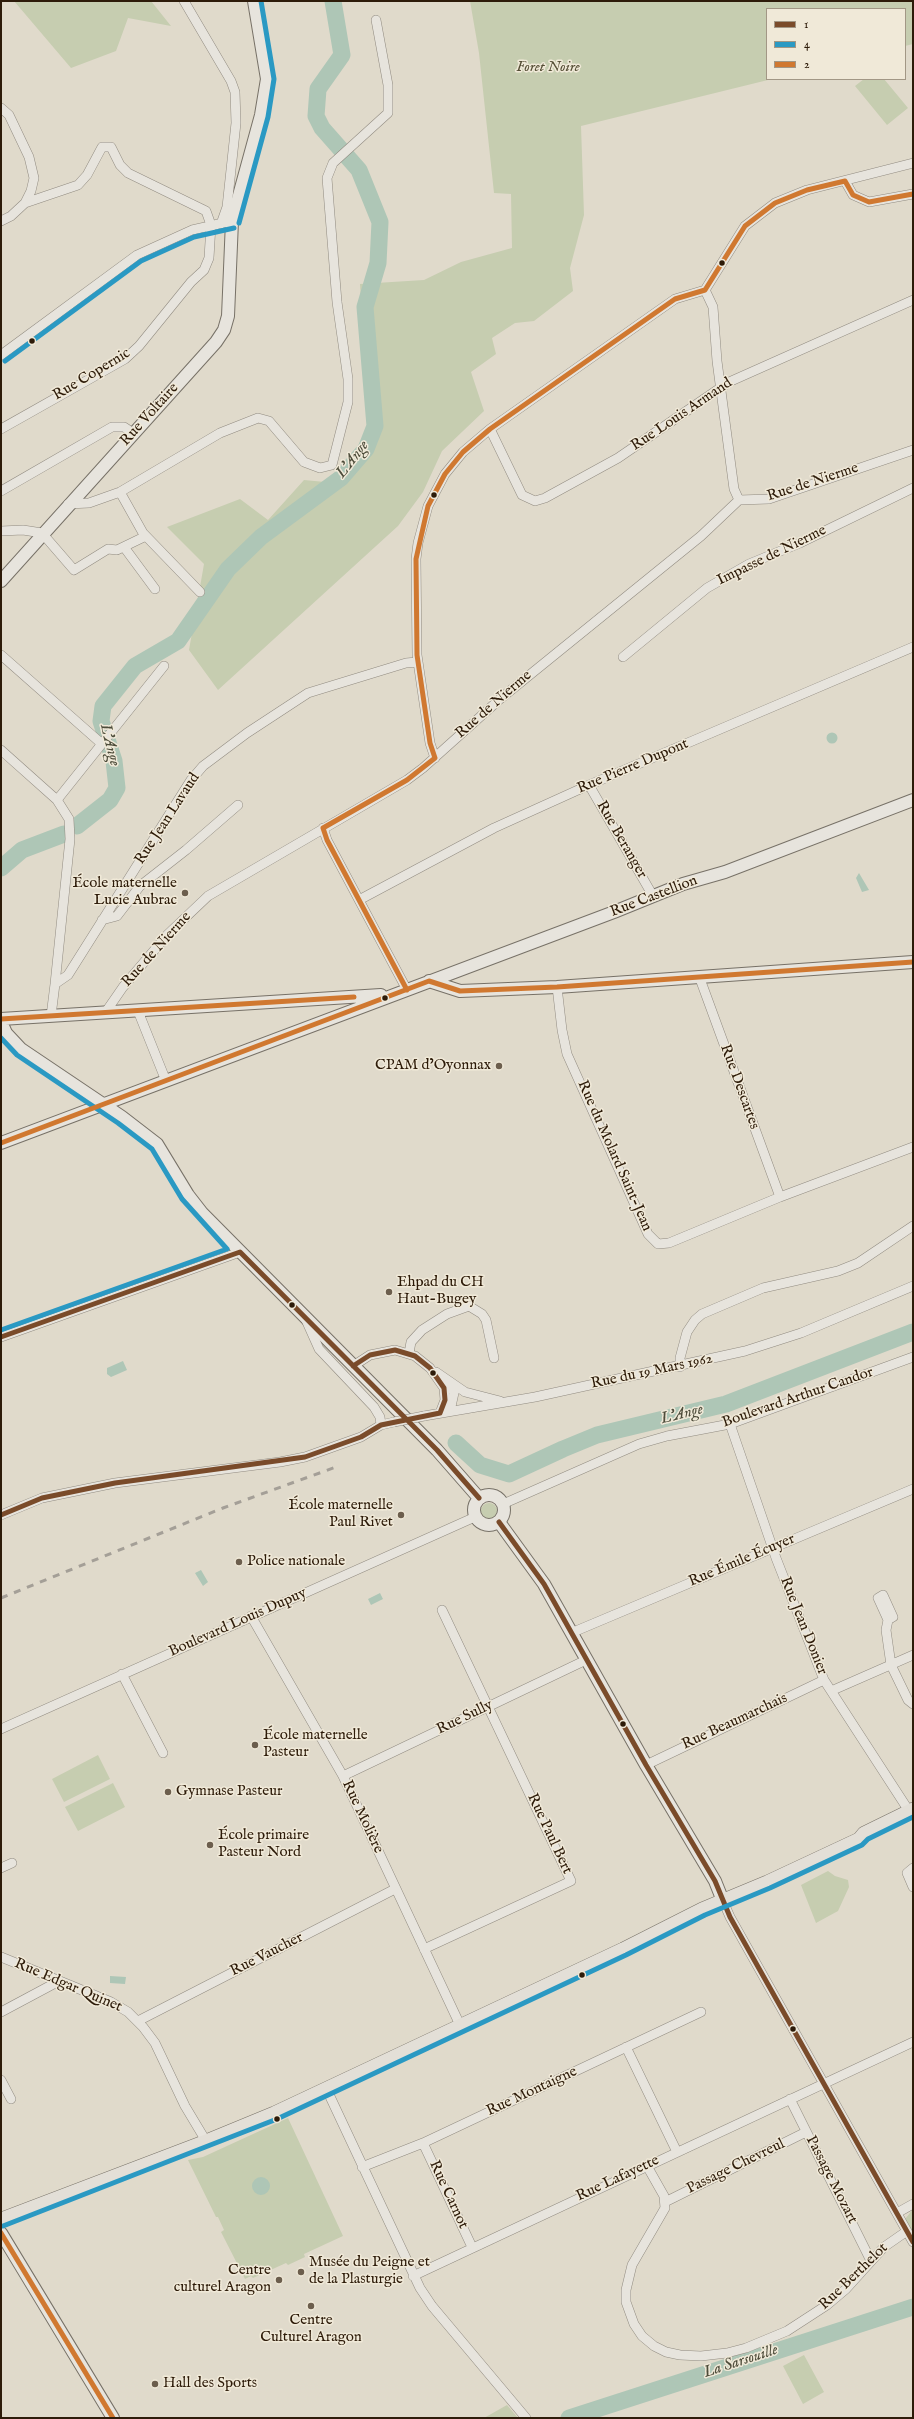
<!DOCTYPE html>
<meta charset="utf-8">
<style>
body{margin:0}
#map{position:relative;width:914px;height:2419px;overflow:hidden;background:#e0dacb;font-family:"IM FELL English",serif}
canvas{display:block}
.frame{position:absolute;inset:0;border:2px solid #2d1b09;pointer-events:none}
.legend{position:absolute;left:766px;top:8px;width:140px;height:72px;box-sizing:border-box;background:#f0e9d8;border:1px solid #a29785;margin:0;padding:5px 7px;list-style:none;font-size:12px;color:#2d1b09}
.legend li{display:flex;align-items:center;gap:8px;height:20px}
.legend b{width:20px;border:1px solid #a29785}
</style>
<div id="map">
<canvas width="914" height="2419"></canvas>
<div class="frame"></div>
<ul class="legend">
<li><b style="height:5px;background:#7a4b2a"></b>1</li>
<li><b style="height:5px;background:#2a99c3"></b>4</li>
<li><b style="height:5px;background:#d07830"></b>2</li>
</ul>
</div>
<script>
const c = document.querySelector('canvas').getContext('2d');
c.lineJoin = 'round';
function paint(path, color) { c.fillStyle = color; c.fill(path, 'evenodd'); }
const poly = rows => new Path2D(rows.map(r => 'M' + r).join(''));
function trace(path, color, width, dash) { c.strokeStyle = color; c.lineWidth = width; c.lineCap = dash ? 'butt' : 'round'; c.setLineDash(dash || []); c.stroke(path); }
function drawText(font, color, halo, rows, align = 'center') {
  c.font = font + ' "IM FELL English",serif'; c.lineWidth = 3; c.setLineDash([]); c.textBaseline = 'middle'; c.strokeStyle = halo; c.fillStyle = color; for (const [text, x, y, turn = 0] of rows) {
    c.save(); c.translate(x, y); c.rotate((+turn || 0) * Math.PI / 180); c.textAlign = isNaN(turn) ? turn : align; if (halo) c.strokeText(text, 0, 0); c.fillText(text, 0, 0); c.restore();
  }
}
paint(poly([
 [14,1,151,1,171,26,128,18,116,51,71,68],
 [470,1,913,1,913,44,905,46,905,9,767,9,767,79,772,79,581,126,584,215,570,268,573,291,534,321,515,323,492,338,496,354,471,372,484,411,442,451,423,492,398,526,218,690,189,650,204,564,167,527,240,499,268,520,304,480,325,482,358,453,369,421,360,284,424,280,461,262,512,248,511,194,494,193,479,53],
 [864,79,884,79,908,108,887,125,855,86],
 '481 1511a8 8 0 1 1 16 0a8 8 0 1 1-16 0Z',
 [98,1755,110,1779,64,1802,52,1779],
 [113,1783,125,1807,78,1831,65,1807],
 [828,1871,835,1876,848,1880,849,1887,838,1911,816,1923,801,1885],
 [288,2118,343,2236,304,2254,305,2257,288,2265,286,2263,253,2278,251,2276,245,2279,221,2232,224,2230,218,2217,216,2217,188,2160,203,2157],
 [913,2209,913,2242,902,2223],
 [804,2355,824,2392,803,2404,783,2366],
 [507,2405,518,2418,484,2418]
]), '#c6cdb0');
paint(poly([
 '826.5 738a5.5 5.5 0 1 1 11 0a5.5 5.5 0 1 1-11 0Z',
 [859,873,869,890,862,892,856,878],
 [123,1361,127,1370,111,1377,107,1374,107,1368],
 [201,1570,208,1582,203,1586,195,1573],
 [380,1593,383,1599,371,1605,368,1599],
 [110,1976,126,1977,125,1984,110,1983],
 '252 2186a9 9 0 1 1 18 0a9 9 0 1 1-18 0Z'
]), '#aec6b6');
trace(poly([
 [77,826,110,800,117,788,114,761,101,721,103,706,135,666,178,641,228,569,261,537,341,478,366,449,375,426,365,307,378,263,380,222,359,170,322,128,316,116,318,89,342,55,333,1],
 [1,868,22,850,64,834],
 [456,1443,480,1465,509,1474,563,1449,597,1435,726,1404,913,1332],
 [569,2418,913,2307]
]), '#aec6b6', 17);
const street = poly([
 [184,1,231,81,235,92,236,123,227,207,221,224],
 [1,108,9,115,29,157,34,178,31,191,25,203,11,216,1,221],
 [845,181,853,195,869,202,913,194],
 [705,290,745,226,775,203,807,190,913,163],
 [705,290,713,307,717,361,734,489,739,500],
 [1,355,137,255,192,230,232,221],
 [1,429,125,359,139,346,191,282,204,270,209,258,211,225,206,211,128,173,120,165,111,147,102,147,87,175,78,185,25,203],
 [490,429,522,495,535,501,545,498,618,458,729,382,913,300],
 [1,491,112,427,124,427,133,433],
 [120,492,143,533,200,592],
 [68,504,89,503,120,492,220,433,258,418,269,421,304,462,320,468,332,465,348,402,348,379,337,302,327,178,333,163,388,113,388,85,376,20],
 [1,531,23,530,42,533,74,570,108,549,117,550,146,536],
 [124,547,155,589],
 [1,655,102,744],
 [623,657,707,588,749,564,800,543,913,488],
 [1,750,57,800,69,819,70,839,55,984],
 [435,758,430,743,417,655,416,559,418,543,428,506,445,474,463,452,490,429,675,299,705,290],
 [589,785,653,896],
 [57,800,164,666],
 [323,828,327,840,407,990],
 [359,900,494,828,589,785,913,647],
 [102,920,117,916,140,886,186,850,238,805],
 [699,976,780,1197],
 [557,987,562,1030,567,1054,648,1234,658,1244,669,1243,780,1197,913,1147],
 [138,1011,166,1081],
 [105,1013,123,987,168,934,208,896,407,780,423,768,500,699,701,536,739,500,769,499,913,450],
 [51,1016,55,984,68,975,191,780,203,766,247,733,308,693,406,663,417,662],
 [306,1320,319,1349,374,1407,380,1417,381,1425],
 [1,1337,240,1252],
 [409,1353,411,1342,422,1330,447,1314,469,1306,482,1314,486,1320,494,1358],
 [353,1366,370,1355,395,1350,415,1356,430,1368,444,1388,445,1400,440,1413],
 [680,1367,680,1358,687,1332,695,1320,702,1314,763,1288,838,1271,858,1263,913,1226],
 [436,1372,465,1392,500,1401],
 [448,1382,454,1393,450,1411],
 [424,1416,535,1397,745,1351,801,1333,913,1286],
 [730,1424,776,1558,824,1680,909,1811],
 [503,1504,639,1444,667,1436,730,1424,913,1357],
 [1,1515,42,1498,115,1483,280,1462,305,1457,361,1437,381,1425,394,1422],
 [251,1616,343,1776,460,2025],
 [888,1620,893,1617,883,1595,878,1598,888,1620,886,1630,891,1665,908,1700,913,1704],
 [571,1633,913,1489],
 [122,1674,163,1753],
 [831,1691,913,1655],
 [1,1729,475,1517],
 [646,1765,824,1680],
 [343,1776,586,1660],
 [1,1868,12,1863],
 [913,1868,907,1873,913,1887],
 [723,1901,730,1917,913,2242],
 [424,1949,571,1881,442,1610],
 [1,1957,111,2002,128,2012,143,2027,155,2043,185,2106,206,2141],
 [1,2012,59,1981],
 [138,2021,395,1889],
 [626,2047,677,2152],
 [1,2080,11,2099],
 [326,2088,420,2288,432,2306,526,2418],
 [790,2099,871,2261],
 [423,2143,472,2247],
 [647,2166,664,2196,665,2208,632,2265,626,2290,626,2302,634,2324,642,2336,654,2346,666,2352,680,2355,701,2356,727,2353,746,2348,787,2331,827,2305,846,2289,884,2247,907,2231],
 [362,2167,423,2143,701,2012],
 [665,2202,806,2132],
 [897,2213,913,2204],
 [413,2276,913,2042]
]);
const secondary = poly([
 [1,581,216,342,224,330,228,316,232,221,261,115,267,79,254,1],
 [429,981,460,991,557,987,913,962],
 [1,1019,381,995],
 [1,1022,6,1033,21,1049,122,1117,157,1144,188,1195,202,1213,437,1450,479,1498],
 [1,1143,614,912,683,884,725,872,913,800],
 '474 1510a15 15 0 1 1 30 0a15 15 0 1 1-30 0Z',
 [499,1522,544,1584,646,1765,715,1881,723,1901],
 [1,2233,113,2418]
]);
const primary = poly([
 [1,2219,206,2141,274,2113,623,1949,702,1909,767,1882,859,1839,864,1833,913,1809]
]);
trace(street, '#918b81', 10);
trace(secondary, '#777167', 14);
trace(primary, '#777167', 14);
trace(street, '#e7e4dd', 9);
trace(secondary, '#e7e4dd', 12);
trace(primary, '#e3dfd7', 13);
trace(poly([
 [1,1598,223,1508,336,1467]
]), '#a49f97', 3, [7, 7]);
const streetBridge = poly([
 [394,1422,424,1416]
]);
trace(streetBridge, '#918b81', 10, []);
trace(streetBridge, '#e7e4dd', 9);
trace(poly([
 [1,1337,240,1252,437,1450,479,1498],
 [353,1366,370,1355,395,1350,415,1356,430,1368,444,1388,445,1400,440,1413],
 [1,1515,42,1498,115,1483,305,1457,361,1437,381,1425,440,1413],
 [499,1522,544,1584,646,1765,715,1881,730,1917,913,2242]
]), '#7a4b2a', 5);
trace(poly([
 [239,223,268,117,274,79,261,1],
 [5,361,141,261,194,237,234,228],
 [1,1038,17,1055,118,1123,152,1149,182,1199,227,1249,1,1330],
 [3,2226,277,2119,626,1955,705,1915,770,1888,862,1845,868,1839,913,1817]
]), '#2a99c3', 5);
trace(poly([
 [407,990,327,840,323,828,407,780,435,758,430,743,417,655,416,559,428,506,445,474,463,452,490,429,675,299,705,290,745,226,775,203,807,190,845,181,853,195,869,202,913,194],
 [1,1019,354,997],
 [1,1143,429,981,460,991,557,987,913,962],
 [1,2233,113,2418]
]), '#d07830', 5);
for (const [x, y, r, color] of [
 [722,263,3.5,"#2d1b09"],
 [32,341,3.5,"#2d1b09"],
 [434,495,3.5,"#2d1b09"],
 [185,893,4,"#6c5e4d"],
 [385,998,3.5,"#2d1b09"],
 [499,1066,4,"#6c5e4d"],
 [389,1292,4,"#6c5e4d"],
 [292,1305,3.5,"#2d1b09"],
 [433,1373,3.5,"#2d1b09"],
 [401,1515,4,"#6c5e4d"],
 [239,1562,4,"#6c5e4d"],
 [623,1724,3.5,"#2d1b09"],
 [255,1745,4,"#6c5e4d"],
 [168,1792,4,"#6c5e4d"],
 [210,1845,4,"#6c5e4d"],
 [582,1975,3.5,"#2d1b09"],
 [793,2029,3.5,"#2d1b09"],
 [277,2119,3.5,"#2d1b09"],
 [301,2272,4,"#6c5e4d"],
 [279,2280,4,"#6c5e4d"],
 [311,2306,4,"#6c5e4d"],
 [155,2384,4,"#6c5e4d"]
]) { const dot = new Path2D(); dot.arc(x, y, r, 0, 2 * Math.PI); c.fillStyle = color; c.fill(dot); trace(dot, '#f0e9d8', 1.5); }
drawText('italic 15px', '#544d34', '#f0e9d8', [
 ["Foret Noire",548,68]
]);
drawText('15px', '#2d1b09', '#f0e9d8', [
 ["Rue Copernic",92,375,-31],
 ["Rue Voltaire",150,415,-48],
 ["Rue Louis Armand",682,415,-34],
 ["Rue de Nierme",813,483,-18],
 ["Impasse de Nierme",772,556,-26],
 ["Rue de Nierme",494,705,-41],
 ["Rue Pierre Dupont",633,767,-23],
 ["Rue Jean Lavaud",168,819,-57],
 ["Rue Beranger",621,840,60],
 ["Rue Castellion",654,897,-21],
 ["Rue de Nierme",157,950,-48],
 ["Rue Descartes",739,1087,70],
 ["Rue du Molard Saint-Jean",614,1156,66],
 ["Rue du 19 Mars 1962",652,1372,-12],
 ["Boulevard Arthur Candor",798,1398,-19],
 ["Rue Émile Écuyer",742,1561,-23],
 ["Boulevard Louis Dupuy",238,1623,-24],
 ["Rue Jean Donier",803,1626,68],
 ["Rue Sully",465,1718,-26],
 ["Rue Beaumarchais",735,1722,-25],
 ["Rue Molière",362,1817,65],
 ["Rue Paul Bert",549,1834,65],
 ["Rue Vaucher",267,1955,-27],
 ["Rue Edgar Quinet",68,1986,23],
 ["Rue Montaigne",532,2092,-25],
 ["Passage Chevreul",736,2167,-26],
 ["Rue Lafayette",618,2179,-25],
 ["Passage Mozart",831,2180,63],
 ["Rue Carnot",448,2195,65],
 ["Rue Berthelot",854,2277,-44]
]);
drawText('15px', '#2d1b09', '#f0e9d8', [
 ["École maternelle",177,884,"right"],
 ["Lucie Aubrac",177,901,"right"],
 ["CPAM d’Oyonnax",491,1066,"right"],
 ["Ehpad du CH",397,1283],
 ["Haut-Bugey",397,1300],
 ["École maternelle",393,1506,"right"],
 ["Paul Rivet",393,1523,"right"],
 ["Police nationale",247,1562],
 ["École maternelle",263,1736],
 ["Pasteur",263,1753],
 ["Gymnase Pasteur",176,1792],
 ["École primaire",218,1836],
 ["Pasteur Nord",218,1853],
 ["Musée du Peigne et",309,2263],
 ["de la Plasturgie",309,2280],
 ["Centre",271,2271,"right"],
 ["culturel Aragon",271,2288,"right"],
 ["Centre",311,2321,"center"],
 ["Culturel Aragon",311,2338,"center"],
 ["Hall des Sports",163,2384]
], 'left');
drawText('italic 16px', '#4d4c3a', '#f0e9d8', [
 ["L'Ange",353,460,-52],
 ["L'Ange",109,745,76],
 ["L'Ange",682,1415,-14],
 ["La Sarsouille",741,2362,-18]
]);
</script>
